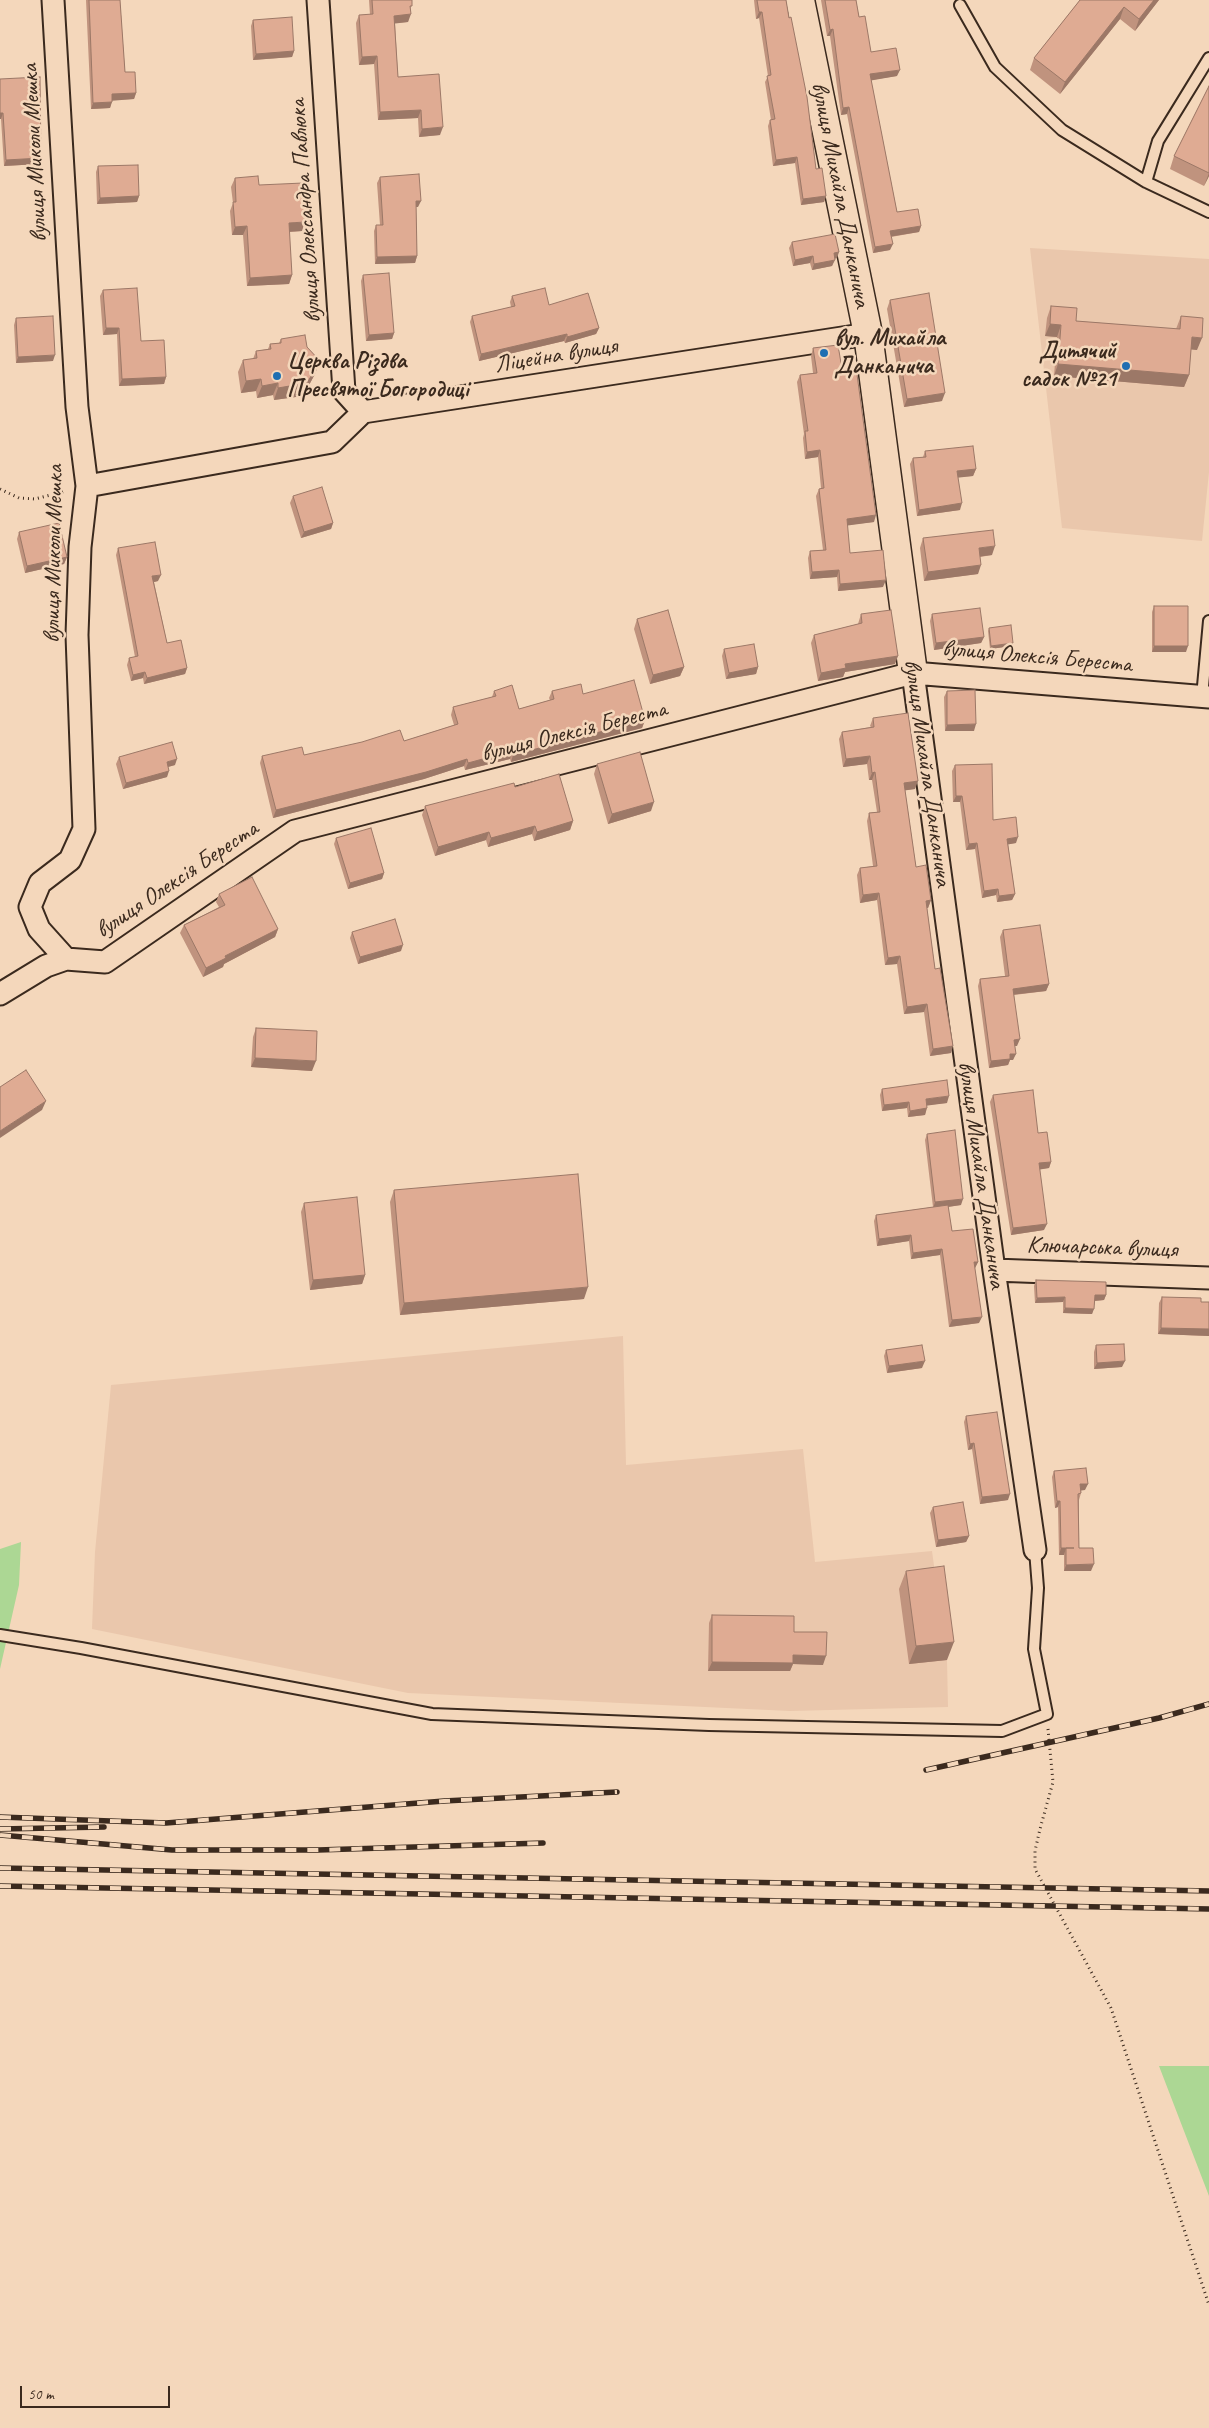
<!DOCTYPE html>
<meta charset="utf-8">
<style>
body{margin:0}
#map{position:relative;width:1209px;height:2428px;overflow:hidden;background:#f4d7bb;font-family:Caveat,sans-serif}
canvas{display:block}
.scale{position:absolute;left:20px;top:2386px;width:150px;height:22px;box-sizing:border-box;border:2px solid #3b2a1e;border-top:0;padding-left:6px;font-size:15px;line-height:18px;white-space:nowrap;color:#3b2a1e;-webkit-text-stroke:4px #f4d7bb;paint-order:stroke}
</style>
<div id="map">
<canvas width="1209" height="2428"></canvas>
<div class="scale">50 m</div>
</div>
<script>
const c = document.querySelector('canvas').getContext('2d');
c.lineJoin = 'round';
function paint(path, color) { c.fillStyle = color; c.fill(path, 'evenodd'); }
const poly = rows => new Path2D(rows.map(r => 'M' + r).join(''));
function trace(path, color, width, dash) { c.strokeStyle = color; c.lineWidth = width; c.lineCap = dash ? 'butt' : 'round'; c.setLineDash(dash || []); c.stroke(path); }
function drawText(font, color, halo, rows, align = 'center') {
  c.font = font + ' Caveat,sans-serif'; c.lineWidth = 5; c.setLineDash([]); c.textBaseline = 'middle'; c.strokeStyle = halo; c.fillStyle = color; for (const [text, x, y, turn = 0] of rows) {
    c.save(); c.translate(x, y); c.rotate((+turn || 0) * Math.PI / 180); c.textAlign = isNaN(turn) ? turn : align; if (halo) c.strokeText(text, 0, 0); c.fillText(text, 0, 0); c.restore();
  }
}
paint(poly([
 [1030,248,1209,259,1209,472,1202,541,1062,528],
 [623,1336,626,1465,803,1449,815,1562,932,1551,947,1660,948,1707,790,1711,408,1693,92,1629,95,1552,111,1385]
]), '#eac7ac');
paint(poly([
 [21,1542,19,1585,0,1669,0,1549],
 [1159,2066,1209,2066,1209,2196]
]), '#acd794');
const lane = poly([
 [960,5,995,67,1062,130,1146,182,1209,212],
 [1146,182,1158,141,1209,58],
 [1202,697,1209,621],
 [0,1635,81,1648,432,1714,709,1725,1002,1731,1047,1714,1034,1649,1038,1588,1035,1550]
]);
const street = poly([
 [53,0,77,407,87,486,80,547,77,635,84,829,70,860,40,883,30,907,39,929,66,959],
 [318,0,344,391,363,412],
 [87,486,332,442,363,412,868,334],
 [913,673,994,1270,1035,1550],
 [0,994,46,966,66,959,105,962,295,831,913,673,1209,697],
 [994,1270,1209,1278]
]);
const secondary = poly([
 [800,0,868,334,913,673]
]);
trace(lane, '#3b2a1e', 14);
trace(street, '#3b2a1e', 25);
trace(secondary, '#3b2a1e', 31);
trace(poly([
 [0,489,19,498,35,499,66,491],
 [1048,1729,1053,1782,1040,1829,1035,1851,1035,1869,1111,2008,1209,2305]
]), '#3b2a1e', 3, [1, 4]);
trace(lane, '#f4d7bb', 10);
trace(street, '#f4d7bb', 21);
trace(secondary, '#f4d7bb', 28);
const rail = poly([
 [926,1770,1159,1718,1209,1704],
 [0,1817,166,1823,444,1801,617,1792],
 [0,1829,104,1827],
 [0,1835,172,1850,318,1850,543,1843],
 [0,1868,1209,1891],
 [0,1886,1209,1909]
]);
trace(rail, '#3b2a1e', 5.5);
trace(rail, '#f4d7bb', 4, [11]);
paint(poly([
 [86,0,120,0,125,72,136,93,134,99,112,100,110,108,91,109],
 [369,0,412,0,408,22,395,23,398,77,440,135,419,137,418,118,378,120,374,64,359,65,356,23,359,15,370,15],
 [754,0,786,0,789,18,816,169,826,196,824,202,801,205,795,163,773,166,768,126,770,120,771,120,765,82,768,76,759,18,756,19],
 [821,0,856,0,859,17,871,52,897,76,871,80,897,212,921,226,919,232,891,237,890,250,873,253,847,114,841,115,830,36,827,36],
 [1080,0,1159,0,1135,31,1120,19,1060,94,1030,70,1034,58],
 [253,20,294,51,292,57,253,60,251,26],
 [0,79,39,164,4,166,1,119,0,119],
 [1209,86,1209,176,1204,186,1170,169,1174,156],
 [98,166,139,196,137,202,97,204,96,172],
 [380,177,418,207,416,207,417,256,415,263,375,264,374,231,376,225,380,225,377,183],
 [235,178,259,185,302,231,289,232,292,275,289,284,247,286,243,235,232,235,230,211,233,203,231,187],
 [792,242,837,258,834,259,832,266,812,270,810,263,793,266,789,248],
 [363,275,394,333,392,339,366,341,361,281],
 [103,290,141,341,166,377,164,384,119,386,117,334,103,335,100,296],
 [512,296,549,305,599,328,596,334,565,343,564,341,479,361,470,322,472,316,511,307,510,302],
 [890,300,942,401,904,407,887,309],
 [1051,306,1076,321,1176,329,1181,316,1197,350,1191,349,1189,375,1184,387,1054,376,1057,337,1045,336,1047,318],
 [16,318,53,361,16,363,14,325],
 [281,339,307,347,320,361,315,374,303,396,274,400,273,395,257,398,256,391,241,393,238,372,243,360,253,359,256,351,268,349,270,344,279,343],
 [813,348,842,369,874,522,847,525,850,553,883,587,838,591,837,577,810,579,808,558,810,551,823,550,816,496,819,489,821,488,818,457,805,459,803,438,804,434,797,382,800,375,813,373,811,356],
 [925,451,976,469,973,476,958,477,960,510,917,516,910,464,913,458,923,457],
 [293,496,333,523,331,529,301,538,290,503],
 [19,532,67,557,64,564,25,573,17,539],
 [923,538,992,555,980,557,978,574,924,581,920,548],
 [118,548,158,581,154,582,167,643,187,668,185,674,144,684,143,678,131,681,127,665,129,658,135,657,116,555],
 [1154,606,1186,652,1152,652,1152,612],
 [861,614,895,664,845,672,843,677,818,681,811,643,814,635,858,624],
 [932,614,984,637,981,643,934,650,930,621],
 [637,619,684,667,680,676,650,684,634,629],
 [989,628,1012,646,990,649,988,631],
 [724,649,758,667,756,674,726,679,722,656],
 [494,691,519,709,550,700,549,698,552,691,583,694,645,720,642,728,511,762,510,759,465,770,464,766,424,779,273,818,260,763,262,756,304,755,404,741,454,725,451,715,453,707,492,697],
 [947,691,974,731,945,731,944,697],
 [873,718,915,789,905,790,916,867,931,900,928,908,927,908,935,969,951,1053,930,1056,924,1012,904,1014,897,964,885,965,877,900,860,903,857,875,860,868,873,866,867,821,869,813,877,812,872,780,869,780,867,764,843,767,839,739,842,732,871,727,870,726],
 [119,757,175,765,168,767,167,777,123,789,116,764],
 [597,764,651,811,608,824,594,774],
 [955,765,993,820,1016,843,1008,844,1015,894,1012,900,997,902,996,895,982,898,975,849,966,850,960,802,953,802,952,771],
 [515,787,573,821,570,830,534,841,532,834,488,847,486,840,435,856,422,815,425,806],
 [336,838,384,873,382,879,348,889,334,844],
 [219,894,278,929,275,937,224,964,223,967,203,977,180,933,184,925,219,907,216,902],
 [1003,930,1049,984,1046,991,1014,995,1017,1046,1015,1046,1013,1060,1010,1060,1008,1065,989,1068,978,986,980,979,1005,976,1000,937],
 [352,932,401,951,358,964,350,938],
 [256,1028,312,1071,251,1067,253,1037],
 [882,1089,947,1103,927,1105,925,1115,908,1117,907,1108,882,1111,880,1095],
 [993,1095,1038,1133,1051,1162,1049,1168,1040,1169,1044,1230,1011,1235,990,1102],
 [927,1134,961,1205,948,1207,952,1231,978,1262,975,1268,979,1323,949,1327,940,1255,911,1259,909,1241,877,1246,874,1221,876,1215,933,1207,925,1140],
 [394,1190,584,1299,400,1315,390,1202],
 [304,1203,365,1275,362,1284,310,1290,301,1212],
 [1036,1280,1106,1295,1104,1300,1095,1301,1092,1314,1063,1313,1063,1302,1035,1303,1034,1286],
 [1162,1297,1201,1302,1209,1302,1209,1336,1158,1334,1159,1303],
 [1096,1345,1122,1367,1094,1369,1094,1352],
 [886,1350,922,1368,887,1373,884,1356],
 [966,1416,1008,1500,980,1504,972,1449,968,1450,964,1422],
 [1054,1471,1085,1490,1081,1490,1081,1493,1079,1500,1079,1548,1091,1571,1064,1571,1064,1555,1059,1555,1058,1507,1055,1508,1052,1477],
 [933,1507,969,1536,966,1542,936,1547,930,1513],
 [906,1571,947,1660,909,1664,899,1589],
 [712,1615,794,1632,823,1665,793,1664,790,1671,708,1671,709,1623]
]), '#c0937e');
paint(poly([
 [1154,0,1159,0,1135,31,1139,19],
 [1124,7,1120,19,1060,94,1065,82],
 [759,12,762,12,759,18,756,19],
 [411,14,408,22,391,24,394,16],
 [833,29,830,36,827,36,830,30],
 [294,51,292,57,253,60,256,54],
 [377,56,374,64,359,65,362,57],
 [900,70,897,76,868,81,870,74],
 [136,93,134,99,109,101,112,94],
 [112,102,110,108,91,109,93,103],
 [849,107,847,114,841,115,843,108],
 [421,110,418,118,378,120,380,112],
 [0,113,3,113,1,119,0,119],
 [443,127,440,135,419,137,422,129],
 [797,157,795,163,773,166,776,160],
 [41,158,39,164,4,166,6,160],
 [1209,173,1209,176,1204,186],
 [139,196,137,202,97,204,100,198],
 [826,196,824,202,801,205,803,199],
 [416,201,421,201,418,207,413,207],
 [305,222,302,231,286,232,289,223],
 [247,226,243,235,232,235,235,227],
 [921,226,919,232,888,237,890,231],
 [893,244,890,250,873,253,875,247],
 [839,252,837,258,831,259,834,253],
 [417,256,415,263,375,264,377,257],
 [813,256,810,263,793,266,795,260],
 [835,260,832,266,812,270,814,264],
 [292,275,289,284,247,286,250,278],
 [1050,324,1061,325,1057,337,1045,336],
 [106,328,119,328,117,334,103,335],
 [599,328,596,334,565,343,567,337],
 [394,333,392,339,366,341,369,335],
 [567,334,564,341,479,361,481,354],
 [1192,337,1202,338,1197,350,1187,349],
 [55,355,53,361,16,363,18,357],
 [320,361,315,374,303,396,274,400,278,388],
 [1058,364,1189,375,1184,387,1054,376],
 [166,377,164,384,119,386,122,379],
 [261,379,256,391,241,393,246,381],
 [278,383,273,395,257,398,262,386],
 [945,393,942,401,904,407,907,399],
 [820,450,818,457,805,459,807,452],
 [976,469,973,476,955,478,957,471],
 [962,503,960,510,917,516,919,510],
 [876,515,874,522,844,526,847,519],
 [333,523,331,529,301,538,304,532],
 [995,546,992,555,976,557,979,548],
 [67,557,64,564,25,573,27,566],
 [981,565,978,574,924,581,928,572],
 [839,570,837,577,810,579,812,572],
 [161,575,158,581,150,583,152,576],
 [886,580,883,587,838,591,840,584],
 [984,637,981,643,934,650,936,643],
 [1013,643,1012,646,990,649,991,646],
 [1154,646,1188,646,1186,652,1152,652],
 [898,656,895,664,845,672,843,677,818,681,821,673,845,664],
 [684,667,680,676,650,684,653,675],
 [758,667,756,674,726,679,729,673],
 [187,668,185,674,144,684,147,678],
 [145,672,143,678,131,681,133,675],
 [645,720,642,728,511,762,513,755],
 [976,724,974,731,945,731,947,725],
 [512,751,510,759,465,770,468,763],
 [870,756,867,764,843,767,846,759],
 [177,759,175,765,164,768,167,762],
 [467,759,464,766,424,779,273,818,276,810],
 [169,771,167,777,123,789,126,783],
 [875,772,872,780,869,780,872,773],
 [918,781,915,789,901,791,904,783],
 [956,796,962,796,960,802,953,802],
 [654,802,651,811,608,824,612,814],
 [573,821,570,830,534,841,537,832],
 [535,826,532,834,488,847,491,838],
 [489,832,486,840,435,856,438,847],
 [1018,837,1016,843,1005,845,1007,839],
 [977,843,975,849,966,850,969,844],
 [384,873,382,879,348,889,350,883],
 [998,889,996,895,982,898,984,891],
 [879,893,877,900,860,903,863,895],
 [1015,894,1012,900,997,902,999,896],
 [931,900,928,908,923,908,926,901],
 [278,929,275,937,224,964,223,967,203,977,206,968,225,956],
 [403,945,401,951,358,964,360,957],
 [900,956,897,964,885,965,888,958],
 [1049,984,1046,991,1010,995,1013,989],
 [927,1004,924,1012,904,1014,907,1007],
 [1020,1039,1017,1046,1012,1046,1014,1040],
 [953,1046,951,1053,930,1056,933,1049],
 [1010,1054,1016,1054,1013,1060,1010,1060,1008,1065,989,1068,991,1061],
 [255,1058,316,1061,312,1071,251,1067],
 [949,1096,947,1103,924,1106,926,1099],
 [46,1101,42,1110,0,1138,0,1131],
 [909,1102,907,1108,882,1111,884,1105],
 [927,1108,925,1115,908,1117,910,1111],
 [1051,1162,1049,1168,1037,1170,1039,1163],
 [963,1199,961,1205,933,1209,935,1202],
 [1047,1224,1044,1230,1011,1235,1013,1228],
 [911,1235,909,1241,877,1246,879,1239],
 [942,1249,940,1255,911,1259,913,1253],
 [974,1262,978,1262,975,1268],
 [365,1275,362,1284,310,1290,313,1280],
 [588,1287,584,1299,400,1315,404,1303],
 [1095,1295,1106,1295,1104,1300,1093,1301],
 [1065,1297,1063,1302,1035,1303,1037,1298],
 [1065,1308,1094,1309,1092,1314,1063,1313],
 [982,1317,979,1323,949,1327,952,1320],
 [1161,1328,1209,1329,1209,1336,1158,1334],
 [925,1361,922,1368,887,1373,889,1366],
 [1125,1361,1122,1367,1094,1369,1097,1363],
 [974,1443,972,1449,968,1450,970,1444],
 [1080,1484,1088,1484,1085,1490,1078,1491],
 [1010,1494,1008,1500,980,1504,982,1497],
 [1057,1501,1060,1501,1058,1507,1055,1508],
 [969,1536,966,1542,936,1547,938,1540],
 [1061,1548,1066,1548,1064,1555,1059,1555],
 [1094,1564,1091,1571,1064,1571,1066,1565],
 [954,1642,947,1660,909,1664,916,1646],
 [793,1655,826,1656,823,1665,793,1664,790,1671,708,1671,712,1662]
]), '#9c7867');
const building = poly([
 [89,0,120,0,125,72,135,72,136,93,112,94,112,102,93,103,89,0],
 [372,0,412,0,412,6,410,6,411,14,394,16,398,77,439,74,443,127,422,129,421,110,380,112,377,56,362,57,359,15,373,14,372,0],
 [757,0,786,0,789,18,791,17,807,97,816,169,822,168,826,196,803,199,797,157,776,160,770,120,775,119,767,76,771,75,762,12,759,12,757,0],
 [825,0,856,0,859,17,865,16,871,52,896,48,900,70,870,74,897,212,918,209,921,226,890,231,893,244,875,247,849,107,843,108,833,29,830,30,825,0],
 [1080,0,1154,0,1139,19,1124,7,1065,82,1034,58,1080,0],
 [292,17,294,51,256,54,253,20,292,17],
 [40,77,41,158,6,160,3,113,0,113,0,79,40,77],
 [1209,86,1209,173,1174,156,1209,86],
 [138,165,139,196,100,198,98,166,138,165],
 [419,174,421,201,416,201,417,256,377,257,376,225,383,225,380,177,419,174],
 [258,176,259,185,303,183,305,222,289,223,292,275,250,278,247,226,235,227,233,202,236,202,235,178,258,176],
 [835,234,839,252,834,253,835,260,814,264,813,256,795,260,792,242,835,234],
 [389,273,394,333,369,335,363,275,389,273],
 [137,288,141,341,164,340,166,377,122,379,119,328,106,328,103,290,137,288],
 [545,288,549,305,588,293,599,328,567,337,567,334,481,354,472,316,515,306,512,296,545,288],
 [929,293,945,393,907,399,890,300,929,293],
 [1051,306,1077,308,1076,321,1180,329,1181,316,1203,318,1202,338,1192,337,1189,375,1058,364,1061,325,1050,324,1051,306],
 [53,316,55,355,18,357,16,318,53,316],
 [305,335,307,347,320,361,307,383,278,388,278,383,262,386,261,379,246,381,243,360,257,358,256,351,271,349,270,344,281,343,281,339,305,335],
 [838,345,842,369,856,367,876,515,847,519,850,553,883,550,886,580,840,584,839,570,812,572,810,551,826,550,819,489,824,488,820,450,807,452,805,431,808,431,800,375,817,373,813,348,838,345],
 [973,446,976,469,957,471,962,503,919,510,913,458,926,457,925,451,973,446],
 [322,487,333,523,304,532,293,496,322,487],
 [59,523,67,557,27,566,19,532,59,523],
 [993,530,995,546,979,548,981,565,928,572,923,538,993,530],
 [155,542,161,575,152,576,167,643,181,640,187,668,147,678,145,672,133,675,129,658,138,656,118,548,155,542],
 [1154,606,1188,606,1188,646,1154,646,1154,606],
 [980,608,984,637,936,643,932,614,980,608],
 [668,610,684,667,653,675,637,619,668,610],
 [891,610,898,656,845,664,846,668,821,673,814,635,862,623,861,614,891,610],
 [1011,625,1013,643,991,646,989,628,1011,625],
 [754,644,758,667,729,673,724,649,754,644],
 [634,680,645,720,513,755,512,751,468,763,467,759,426,772,276,810,262,756,302,747,304,755,362,742,400,730,404,741,458,724,453,707,496,696,494,691,512,685,519,709,554,699,552,691,581,684,583,694,634,680],
 [975,690,976,724,947,725,947,691,975,690],
 [908,713,918,781,904,783,916,867,926,865,931,900,926,901,935,969,940,968,953,1046,933,1049,927,1004,907,1007,900,956,888,958,879,893,863,895,860,868,877,866,869,813,880,812,875,772,872,773,870,756,846,759,842,732,874,727,873,718,908,713],
 [172,742,177,759,167,762,169,771,126,783,119,757,172,742],
 [640,752,654,802,612,814,597,764,640,752],
 [992,764,993,820,1016,817,1018,837,1007,839,1015,894,999,896,998,889,984,891,977,843,969,844,962,796,956,796,955,765,992,764],
 [559,774,573,821,537,832,535,826,491,838,489,832,438,847,425,806,514,783,515,787,559,774],
 [371,828,384,873,350,883,336,838,371,828],
 [252,877,278,929,225,956,226,958,206,968,184,925,225,905,219,894,252,877],
 [395,919,403,945,360,957,352,932,395,919],
 [1040,925,1049,984,1013,989,1020,1039,1014,1040,1016,1054,1010,1054,1010,1059,991,1061,980,979,1009,976,1003,930,1040,925],
 [256,1028,317,1031,316,1061,255,1058,256,1028],
 [26,1070,46,1101,0,1131,0,1087,26,1070],
 [947,1080,949,1096,926,1099,927,1108,910,1111,909,1102,884,1105,882,1089,947,1080],
 [1033,1090,1038,1133,1047,1132,1051,1162,1039,1163,1047,1224,1013,1228,993,1095,1033,1090],
 [955,1130,963,1199,935,1202,927,1134,955,1130],
 [578,1174,588,1287,404,1303,394,1190,578,1174],
 [357,1197,365,1275,313,1280,304,1203,357,1197],
 [948,1205,952,1231,973,1229,978,1262,974,1262,982,1317,952,1320,942,1249,913,1253,911,1235,879,1239,876,1215,948,1205],
 [1036,1280,1106,1282,1106,1295,1095,1295,1094,1309,1065,1308,1065,1297,1037,1298,1036,1280],
 [1162,1297,1201,1298,1201,1302,1209,1302,1209,1329,1161,1328,1162,1297],
 [1124,1344,1125,1361,1097,1363,1096,1345,1124,1344],
 [922,1345,925,1361,889,1366,886,1350,922,1345],
 [997,1412,1010,1494,982,1497,974,1443,970,1444,966,1416,997,1412],
 [1086,1468,1088,1484,1080,1484,1081,1493,1078,1494,1079,1548,1093,1548,1094,1564,1066,1565,1066,1548,1074,1548,1061,1548,1060,1501,1057,1501,1054,1471,1086,1468],
 [963,1502,969,1536,938,1540,933,1507,963,1502],
 [944,1566,954,1642,916,1646,906,1571,944,1566],
 [712,1615,794,1616,794,1632,827,1632,826,1656,793,1655,793,1663,712,1662,712,1615]
]);
paint(building, '#dfab93');
trace(building, '#9c7867', 1);
for (const [x, y, r, color] of [
 [824,353,5,"#1f6fb2"],
 [1126,366,5,"#1f6fb2"],
 [277,376,5,"#1f6fb2"]
]) { const dot = new Path2D(); dot.arc(x, y, r, 0, 2 * Math.PI); c.fillStyle = color; c.fill(dot); trace(dot, '#f4d7bb', 2); }
drawText('24px', '#3b2a1e', '#f4d7bb', [
 ["вулиця Миколи Мешка",35,153,-93],
 ["вулиця Михайла Данканича",840,195,79],
 ["вулиця Олександра Павлюка",306,211,-94],
 ["Ліцейна вулиця",556,356,-9],
 ["вулиця Миколи Мешка",54,554,-89],
 ["вулиця Олексія Береста",1037,657,5],
 ["вулиця Олексія Береста",574,732,-14],
 ["вулиця Михайла Данканича",927,773,82],
 ["вулиця Олексія Береста",177,880,-34],
 ["вулиця Михайла Данканича",981,1175,82],
 ["Ключарська вулиця",1102,1248,2]
]);
drawText('bold 24px', '#3b2a1e', '#f4d7bb', [
 ["вул. Михайла",834,339],
 ["Данканича",834,367],
 ["Дитячий",1116,352,"right"],
 ["садок №21",1116,380,"right"],
 ["Церква Різдва",287,362],
 ["Пресвятої Богородиці",287,390]
], 'left');
</script>
